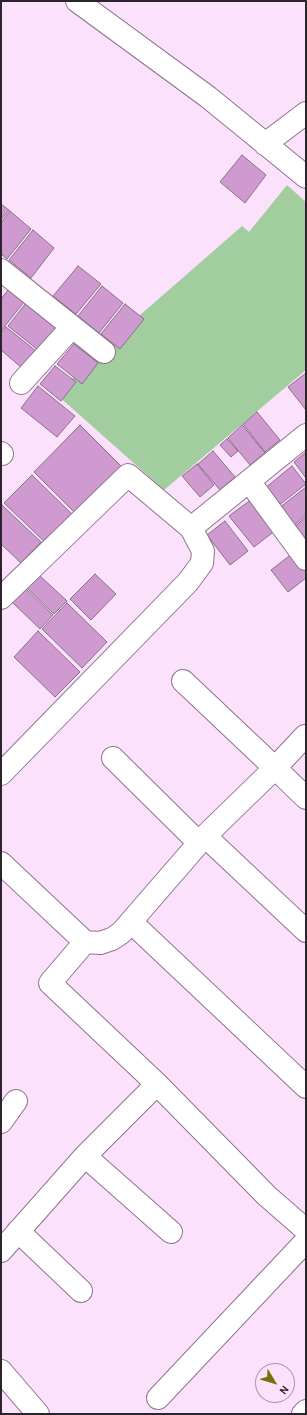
<!DOCTYPE html>
<style>
body{margin:0}
#map{position:relative;width:307px;height:1415px;overflow:hidden;background:#fce1fc;font-family:Karla,sans-serif}
canvas{display:block}
.frame{position:absolute;inset:0;border:2px solid #2d232d;pointer-events:none}
.north{position:absolute;left:255px;top:1363px;width:40px;height:40px;box-sizing:border-box;background:#fce1fc;border:1px solid #a995a9;border-radius:50%;rotate:128deg;font-size:11px;font-weight:700;line-height:16px;text-align:center;color:#2d232d}
.north::after{content:'';display:block;margin:auto;width:14px;height:18px;background:#7a6f0e;clip-path:polygon(50% 0,100% 100%,50% 72%,0 100%)}
</style>
<div id="map">
<canvas width="307" height="1415"></canvas>
<div class="frame"></div>
<div class="north">N</div>
</div>
<script>
const c = document.querySelector('canvas').getContext('2d');
c.lineJoin = 'round';
function paint(path, color) { c.fillStyle = color; c.fill(path, 'evenodd'); }
const poly = rows => new Path2D(rows.map(r => 'M' + r).join(''));
function trace(path, color, width, dash) { c.strokeStyle = color; c.lineWidth = width; c.lineCap = dash ? 'butt' : 'round'; c.setLineDash(dash || []); c.stroke(path); }
paint(poly([
 [287,185,306,202,306,370,164,490,56,394,131,323,242,226,249,232]
]), '#a2cd9f');
const building = poly([
 [242,155,266,175,245,203,220,182,242,155],
 [1,204,9,210,1,220,1,204],
 [10,211,31,229,7,259,1,254,1,223,10,211],
 [33,230,54,248,31,278,9,260,33,230],
 [78,266,101,284,76,314,53,296,78,266],
 [102,286,123,303,99,333,78,316,102,286],
 [8,290,24,302,1,331,1,299,8,290],
 [26,303,56,327,38,350,8,326,26,303],
 [125,304,144,319,120,349,101,334,125,304],
 [6,327,36,351,22,368,1,350,1,333,6,327],
 [74,344,98,363,82,384,57,364,74,344],
 [55,366,76,382,61,401,40,384,55,366],
 [306,373,306,410,288,387,306,373],
 [38,386,75,416,57,437,21,408,38,386],
 [257,412,280,440,265,452,243,424,257,412],
 [80,425,122,467,76,514,34,472,80,425],
 [242,425,265,453,250,465,228,438,242,425],
 [227,439,238,451,231,457,220,445,227,439],
 [213,451,235,477,220,490,198,464,213,451],
 [306,452,306,478,294,462,306,452],
 [197,464,214,485,200,497,182,476,197,464],
 [292,466,306,484,278,506,264,489,292,466],
 [32,475,77,519,50,547,4,503,32,475],
 [306,487,306,515,293,526,279,508,306,487],
 [252,499,276,530,254,547,229,516,252,499],
 [2,505,41,542,21,563,1,544,1,506,2,505],
 [306,517,306,542,294,527,306,517],
 [225,521,248,551,230,565,207,535,225,521],
 [293,553,306,570,306,578,288,592,271,570,293,553],
 [38,574,67,601,54,614,26,587,38,574],
 [95,574,116,594,91,620,70,599,95,574],
 [25,588,53,615,40,629,12,602,25,588],
 [67,603,107,642,82,668,42,629,67,603],
 [38,631,80,672,55,697,14,657,38,631]
]);
paint(building, '#cf9acf');
trace(building, '#897189', 1);
const street = poly([
 [77,1,208,97,306,177],
 [265,144,306,113],
 [1,270,104,352],
 [21,383,72,327],
 [1,453,2,454],
 [249,481,306,559],
 [1,598,128,475,191,528,306,435],
 [305,736,275,768,306,798],
 [113,758,199,843],
 [1,774,188,582,202,563,203,551,191,528],
 [205,836,306,931],
 [1,863,85,942,50,983,157,1084,267,1196,306,1230],
 [131,922,306,1087],
 [85,942,100,943,112,939,121,933,205,836,275,768,183,681],
 [1,1122,16,1101],
 [85,1156,171,1232],
 [18,1231,81,1291],
 [1,1251,85,1156,157,1084],
 [1,1371,38,1414],
 [158,1398,306,1241],
 [303,1414,306,1411]
]);
trace(street, '#8d748d', 24);
trace(street, '#fff', 22);
</script>
